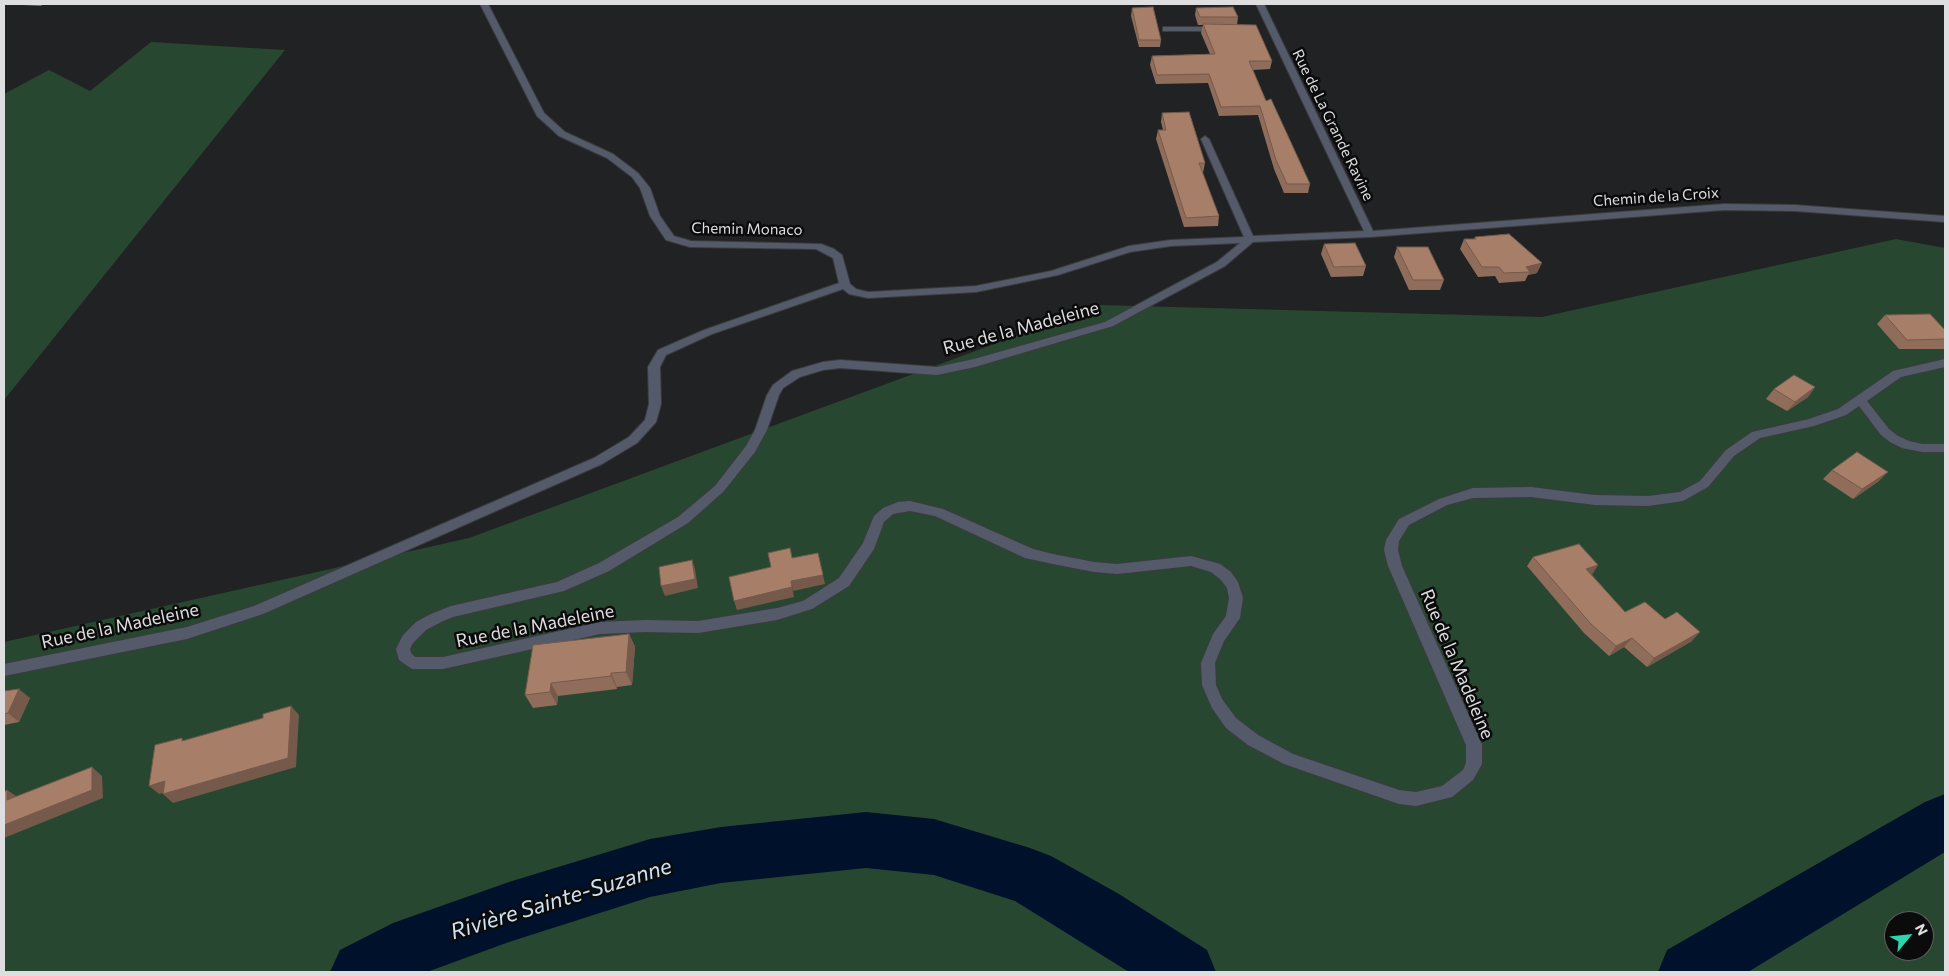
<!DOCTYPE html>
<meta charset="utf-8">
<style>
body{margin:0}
#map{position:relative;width:1949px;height:976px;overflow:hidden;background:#212224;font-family:Commissioner,sans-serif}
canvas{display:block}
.frame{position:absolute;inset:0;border:5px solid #dedee0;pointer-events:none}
.north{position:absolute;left:1884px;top:911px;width:50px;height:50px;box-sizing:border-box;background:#0b0b0c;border:1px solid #5f5f61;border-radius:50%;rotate:62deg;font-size:14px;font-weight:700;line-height:20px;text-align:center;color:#dedee0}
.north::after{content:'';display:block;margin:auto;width:18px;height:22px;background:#2dd5ab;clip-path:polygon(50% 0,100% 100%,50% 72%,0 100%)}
</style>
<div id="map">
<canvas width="1949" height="976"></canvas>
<div class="frame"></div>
<div class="north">N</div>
</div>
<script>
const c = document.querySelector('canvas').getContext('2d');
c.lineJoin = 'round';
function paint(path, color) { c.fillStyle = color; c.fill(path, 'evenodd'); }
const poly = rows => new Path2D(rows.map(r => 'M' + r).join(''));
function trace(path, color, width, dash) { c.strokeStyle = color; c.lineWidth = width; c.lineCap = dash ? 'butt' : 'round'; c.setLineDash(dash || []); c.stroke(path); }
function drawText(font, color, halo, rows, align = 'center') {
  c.font = font + ' Commissioner,sans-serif'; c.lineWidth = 5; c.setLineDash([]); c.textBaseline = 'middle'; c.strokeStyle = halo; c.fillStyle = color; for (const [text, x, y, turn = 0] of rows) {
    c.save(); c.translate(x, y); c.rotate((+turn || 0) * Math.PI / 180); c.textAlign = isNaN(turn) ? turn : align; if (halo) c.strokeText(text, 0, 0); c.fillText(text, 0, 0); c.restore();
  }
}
paint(poly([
 [151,42,285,50,4,400,4,94,49,70,90,91],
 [1896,239,1945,248,1945,972,4,972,4,642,469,538,1100,305,1542,317],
 [1894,921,1924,921,1924,951,1894,951]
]), '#284730');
paint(poly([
 [1945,794,1945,852,1748,972,1658,972,1667,950,1925,802,1945,794],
 [866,812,934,819,1030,848,1051,856,1119,894,1207,950,1216,972,1129,972,1015,901,934,875,866,868,721,883,650,897,509,942,427,972,330,972,340,950,393,923,509,882,650,839,721,827,866,812]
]), '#00122b');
const minor = poly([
 [480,4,488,4,544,113,565,132,613,154,638,173,650,188,660,216,674,236,691,241,821,244,834,249,842,255,850,284,856,289,868,292,976,286,1051,271,1129,246,1171,240,1244,237,1201,139,1205,136,1209,139,1253,236,1364,231,1256,4,1264,4,1373,231,1724,204,1795,205,1945,216,1945,222,1795,211,1724,210,1370,237,1253,242,1225,266,1113,326,975,367,937,375,840,368,823,370,800,377,783,388,779,395,767,430,755,452,723,492,688,523,609,571,564,591,453,617,441,622,426,630,413,643,410,649,411,653,415,657,443,657,600,622,645,620,698,621,777,608,803,601,839,578,863,543,874,516,883,508,898,502,910,501,943,509,1033,549,1053,554,1094,562,1117,564,1191,556,1220,564,1231,572,1238,582,1243,598,1240,618,1224,641,1215,663,1216,685,1222,699,1236,718,1258,735,1293,754,1399,790,1416,792,1442,786,1463,770,1466,763,1466,745,1388,566,1384,550,1386,540,1399,519,1439,499,1473,488,1531,487,1595,495,1648,496,1680,492,1700,481,1726,450,1752,432,1809,419,1838,409,1893,371,1945,359,1945,367,1901,377,1867,401,1889,429,1898,436,1909,441,1922,444,1945,444,1945,452,1922,452,1902,448,1890,442,1881,435,1859,406,1846,415,1814,426,1760,438,1734,456,1708,487,1683,501,1648,506,1595,505,1531,497,1473,498,1447,505,1409,525,1399,541,1398,550,1402,566,1482,745,1482,764,1473,780,1452,797,1416,806,1399,804,1284,764,1248,745,1226,728,1212,708,1202,685,1201,663,1213,634,1226,616,1229,598,1227,588,1221,580,1211,572,1191,566,1117,574,1094,572,1053,564,1025,558,935,516,910,511,893,514,884,522,874,549,849,586,812,609,777,620,698,633,645,632,600,634,443,669,412,669,399,660,396,649,403,635,416,622,431,614,451,606,557,582,599,563,678,517,715,486,746,446,755,430,767,395,773,385,792,371,823,362,840,360,937,367,974,359,1105,322,1217,262,1240,243,1171,246,1130,252,1058,275,976,292,868,298,849,294,843,289,712,334,666,355,660,367,661,404,656,422,637,443,602,464,263,614,187,639,4,676,4,664,187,627,254,606,594,458,629,437,645,420,649,404,648,367,658,350,704,330,839,283,833,258,816,249,690,247,666,240,650,216,640,188,632,177,607,158,559,136,537,116,480,4],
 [1163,27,1218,27,1222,29,1218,31,1163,31,1163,27]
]);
trace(minor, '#3b3c3e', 2);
paint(minor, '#555a6a');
paint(poly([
 [4,4,43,4,41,6],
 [1132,8,1161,40,1160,47,1139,47,1131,16],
 [1196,8,1238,17,1237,25,1272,61,1270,69,1253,70,1266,101,1310,184,1308,193,1284,193,1274,169,1258,115,1219,116,1208,83,1156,84,1150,65,1152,56,1210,54,1201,33,1203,25,1198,25,1195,15],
 [1162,113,1205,163,1203,173,1202,173,1219,216,1218,226,1184,227,1156,139,1158,130,1163,130,1161,122],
 [1475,237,1537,273,1528,275,1525,281,1499,283,1495,276,1478,277,1460,249,1464,239,1474,239],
 [1324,244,1366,266,1363,276,1331,277,1321,254],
 [1397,247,1444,280,1440,290,1409,290,1394,257],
 [1885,315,1945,330,1945,349,1899,349,1877,324],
 [1815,387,1808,397,1787,411,1766,399,1774,389],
 [1832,470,1879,481,1853,499,1823,479],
 [1533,557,1592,575,1625,612,1692,641,1647,667,1624,647,1609,656,1584,633,1527,566],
 [629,634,635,647,632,685,617,687,617,689,558,696,557,705,533,708,525,695],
 [4,691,30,698,19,722,4,725]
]), '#906d5a');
paint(poly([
 [1542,263,1537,273,1528,275,1530,272,1526,267],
 [1815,387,1808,397,1787,411,1795,402],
 [1888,472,1879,481,1853,499,1862,489],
 [692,560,695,569,698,588,665,596,661,586],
 [1598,565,1592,575,1580,578,1586,569],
 [823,575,825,584,793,591,791,581],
 [792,587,794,597,737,610,734,601],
 [1700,632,1692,641,1647,667,1654,658],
 [629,634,635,647,632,685,626,672],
 [1632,638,1624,647,1609,656,1616,646],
 [611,673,617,687,617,689,611,676],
 [551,683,558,696,557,705,550,692],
 [19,689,30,698,19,722,8,713],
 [291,706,299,715,296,767,173,803,163,794],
 [92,767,102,776,103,798,4,838,4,825],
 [165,781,175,790,159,794,149,786],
 [7,790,19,798,7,800]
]), '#75594a');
const building = poly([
 [1153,7,1161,40,1139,40,1132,8,1153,7],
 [1233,7,1238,17,1200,17,1196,8,1233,7],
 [1203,24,1256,25,1272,61,1249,61,1266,101,1271,99,1310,184,1287,184,1276,160,1260,106,1221,107,1209,74,1157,75,1152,56,1215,54,1203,24],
 [1189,112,1205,163,1199,163,1219,216,1186,218,1158,130,1166,130,1162,113,1189,112],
 [1509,234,1542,263,1526,267,1530,272,1504,273,1499,267,1482,267,1464,239,1476,239,1475,237,1509,234],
 [1355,243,1366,266,1334,267,1324,244,1355,243],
 [1397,247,1428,247,1444,280,1413,280,1397,247],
 [1930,314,1945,330,1945,339,1907,340,1885,315,1930,314],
 [1794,375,1815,387,1795,402,1774,389,1794,375],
 [1857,452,1888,472,1862,489,1832,470,1857,452],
 [1579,544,1598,565,1586,569,1625,612,1645,602,1665,619,1677,612,1700,632,1654,658,1632,638,1616,646,1591,624,1533,557,1579,544],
 [790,548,792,558,818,553,823,575,791,581,792,587,734,601,729,577,771,567,768,553,790,548],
 [692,560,695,579,661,586,659,567,692,560],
 [629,634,626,672,611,673,611,676,551,683,550,692,525,695,533,645,629,634],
 [19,689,8,713,4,714,4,691,19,689],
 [291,706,288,758,163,794,165,781,149,786,155,745,182,738,182,741,263,718,263,714,291,706],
 [92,767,92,790,4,825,4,792,7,790,7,800,92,767]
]);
paint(building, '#a77f69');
trace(building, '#75594a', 1);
drawText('15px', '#dedee0', '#0b0b0c', [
 ["Rue de La Grande Ravine",1333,125,64],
 ["Chemin de la Croix",1656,197,-4],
 ["Chemin Monaco",747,229,1]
]);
drawText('18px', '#dedee0', '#0b0b0c', [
 ["Rue de la Madeleine",1021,328,-15],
 ["Rue de la Madeleine",120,626,-12],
 ["Rue de la Madeleine",535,626,-11],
 ["Rue de la Madeleine",1457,664,67]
]);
drawText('italic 22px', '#cfe3f8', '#0b0b0c', [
 ["Rivière Sainte-Suzanne",561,899,-17]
]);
</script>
